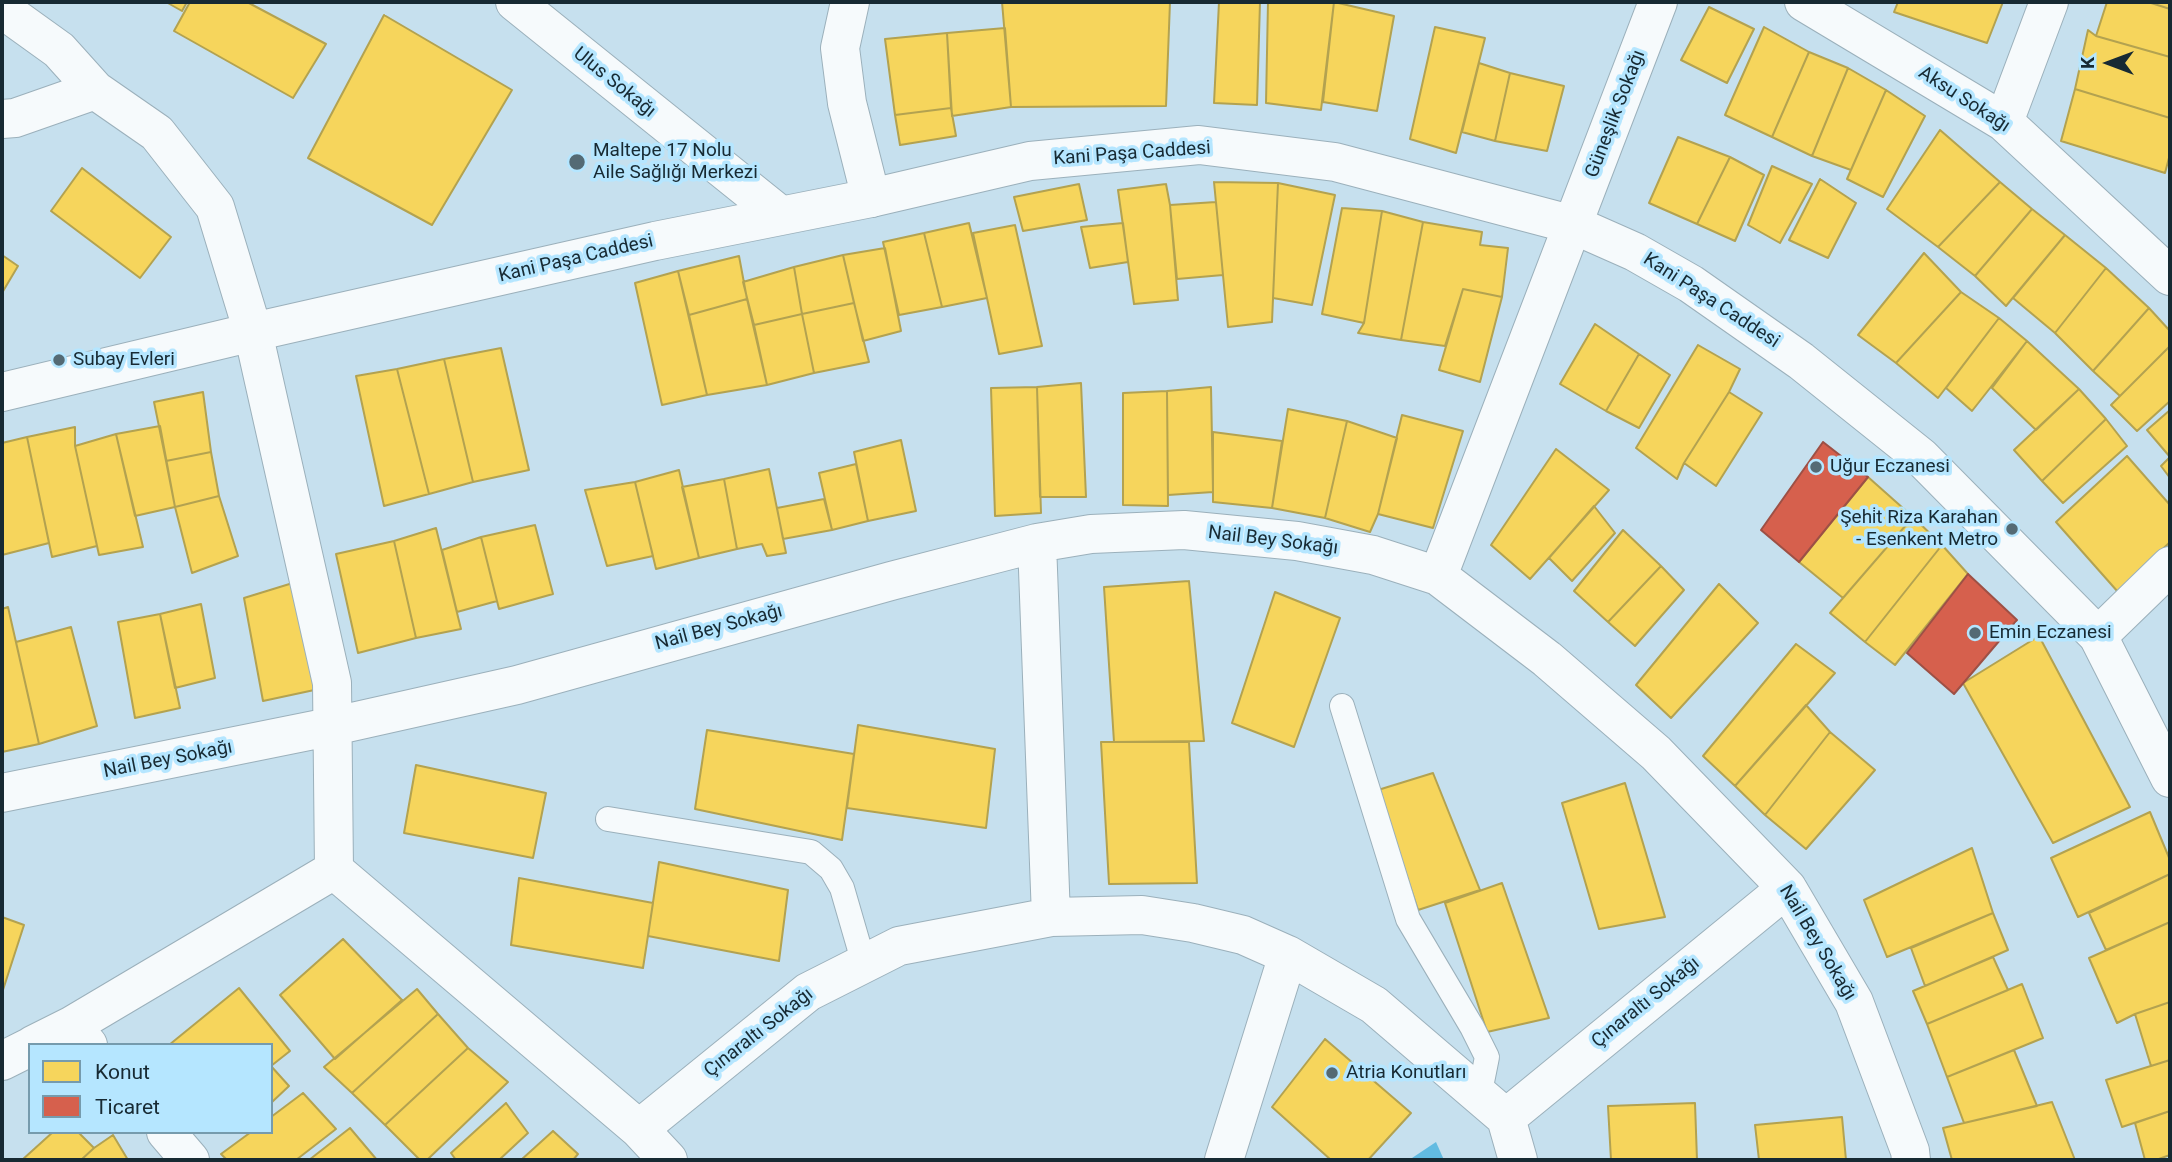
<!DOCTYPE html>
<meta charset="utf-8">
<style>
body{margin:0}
#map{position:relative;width:2172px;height:1162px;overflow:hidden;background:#c6e0ee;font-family:Roboto,sans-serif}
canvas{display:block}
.frame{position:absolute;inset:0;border:4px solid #172a33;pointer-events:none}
.legend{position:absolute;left:28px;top:1043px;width:245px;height:91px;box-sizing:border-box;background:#b5e6ff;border:2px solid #769bad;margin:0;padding:9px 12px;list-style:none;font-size:21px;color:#172a33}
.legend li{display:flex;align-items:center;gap:14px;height:35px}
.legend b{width:35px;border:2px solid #769bad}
.north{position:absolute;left:2074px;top:28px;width:70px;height:70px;-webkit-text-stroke:5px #b5e6ff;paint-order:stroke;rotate:270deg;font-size:19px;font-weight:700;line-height:28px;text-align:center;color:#172a33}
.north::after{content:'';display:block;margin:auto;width:24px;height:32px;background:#172a33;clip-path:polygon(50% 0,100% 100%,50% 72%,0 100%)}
</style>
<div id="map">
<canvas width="2172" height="1162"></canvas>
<div class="frame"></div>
<ul class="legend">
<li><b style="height:19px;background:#f6d55c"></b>Konut</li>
<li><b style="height:19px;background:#d6604d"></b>Ticaret</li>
</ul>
<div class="north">K</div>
</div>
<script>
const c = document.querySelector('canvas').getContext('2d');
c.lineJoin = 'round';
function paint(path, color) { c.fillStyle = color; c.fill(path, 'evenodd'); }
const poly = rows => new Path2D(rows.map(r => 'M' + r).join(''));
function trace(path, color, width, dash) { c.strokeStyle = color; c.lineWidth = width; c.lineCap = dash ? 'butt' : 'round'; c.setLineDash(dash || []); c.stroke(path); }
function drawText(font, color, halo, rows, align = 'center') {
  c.font = font + ' Roboto,sans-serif'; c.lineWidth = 7; c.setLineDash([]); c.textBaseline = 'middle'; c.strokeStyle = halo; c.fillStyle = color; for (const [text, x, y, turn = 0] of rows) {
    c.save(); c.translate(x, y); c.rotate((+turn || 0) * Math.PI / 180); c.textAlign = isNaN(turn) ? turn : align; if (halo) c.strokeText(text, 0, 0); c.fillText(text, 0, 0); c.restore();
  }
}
paint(poly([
 [1436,1142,1444,1160,1409,1160]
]), '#62bbe1');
const homes = poly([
 [166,2,187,2,182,11,166,2],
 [190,2,247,2,326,44,293,98,174,31,190,2],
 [1002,2,1170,2,1166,106,1011,107,1002,2],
 [1219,2,1260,2,1257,105,1214,103,1219,2],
 [1268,2,1334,2,1321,110,1266,103,1268,2],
 [1334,2,1394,16,1377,111,1323,102,1334,2],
 [1898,2,2003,2,1987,43,1894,12,1898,2],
 [2107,2,2148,2,2170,9,2170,57,2096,36,2107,2],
 [2148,2,2170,2,2170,9,2148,2],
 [1709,7,1754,29,1727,83,1681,60,1709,7],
 [384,15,512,90,432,225,308,158,384,15],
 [1435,27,1485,38,1456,153,1410,139,1435,27],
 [1764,27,1809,52,1772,137,1725,115,1764,27],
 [1005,28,1011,107,952,116,947,33,1005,28],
 [2088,30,2096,36,2170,57,2170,118,2075,89,2088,30],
 [947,33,951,108,895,115,885,39,947,33],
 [1809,52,1848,68,1812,156,1772,137,1809,52],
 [1479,63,1510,73,1495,141,1462,132,1479,63],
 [1848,68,1886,90,1851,170,1812,156,1848,68],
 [1510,73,1564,86,1547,151,1495,141,1510,73],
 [2075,89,2170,118,2170,154,2165,173,2061,141,2075,89],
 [1886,90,1925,116,1883,197,1847,179,1886,90],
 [951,108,956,136,900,145,895,115,951,108],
 [1940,130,2000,182,1938,247,1887,209,1940,130],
 [1678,137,1730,157,1697,224,1649,203,1678,137],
 [1730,157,1764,175,1735,241,1697,224,1730,157],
 [1772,166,1812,184,1780,243,1748,225,1772,166],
 [82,168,171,237,140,278,51,211,82,168],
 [1820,179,1856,203,1828,258,1789,240,1820,179],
 [1214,182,1278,183,1272,322,1228,327,1214,182],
 [2000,182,2032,209,1975,276,1938,247,2000,182],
 [1278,183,1335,195,1312,305,1273,298,1278,183],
 [1079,184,1087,220,1023,231,1014,197,1079,184],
 [1166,184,1170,205,1178,300,1134,304,1118,190,1166,184],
 [1216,202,1223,275,1177,279,1170,205,1216,202],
 [1342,208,1382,211,1364,323,1322,314,1342,208],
 [2032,209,2065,235,2006,306,1975,276,2032,209],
 [1382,211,1423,222,1401,340,1358,333,1364,323,1382,211],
 [1423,222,1482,232,1480,245,1508,248,1502,297,1463,289,1445,346,1401,340,1423,222],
 [969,223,987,298,942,307,924,233,969,223],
 [1123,223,1128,262,1090,268,1081,227,1123,223],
 [1015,225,1042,346,999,354,973,233,1015,225],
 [924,233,942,307,899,315,883,242,924,233],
 [2065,235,2106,268,2055,333,2013,298,2065,235],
 [885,248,901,331,863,341,843,255,885,248],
 [1924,253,1961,292,1896,363,1858,335,1924,253],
 [2,255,18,266,2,293,2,255],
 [843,255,854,303,802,314,794,267,843,255],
 [739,256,747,299,689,315,678,271,739,256],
 [794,267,802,314,754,325,743,282,794,267],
 [2106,268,2149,308,2093,371,2055,333,2106,268],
 [678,271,707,395,662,405,635,283,678,271],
 [1463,289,1502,297,1480,382,1439,370,1463,289],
 [1961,292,1999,318,1938,398,1896,363,1961,292],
 [747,299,767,385,707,395,689,315,747,299],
 [854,303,869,362,814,373,802,314,854,303],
 [2149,308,2170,331,2170,346,2120,396,2093,371,2149,308],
 [802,314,814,373,767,385,754,325,802,314],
 [1999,318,2027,341,1972,411,1946,388,1999,318],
 [1595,324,1639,354,1606,411,1560,384,1595,324],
 [2027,341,2079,389,2036,430,1992,388,2027,341],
 [1698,345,1740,369,1729,392,1684,463,1677,479,1636,448,1698,345],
 [2170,346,2170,401,2137,431,2111,405,2170,346],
 [501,348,529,470,473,482,444,359,501,348],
 [1639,354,1670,375,1639,428,1606,411,1639,354],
 [444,359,473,482,429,494,397,369,444,359],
 [397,369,429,494,384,506,356,376,397,369],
 [1081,383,1086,497,1040,497,1037,387,1081,383],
 [1037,387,1041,513,995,516,991,388,1037,387],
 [1211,387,1213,492,1168,495,1167,391,1211,387],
 [2079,389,2106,419,2042,481,2014,450,2079,389],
 [1167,391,1168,506,1123,505,1123,393,1167,391],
 [203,392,211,452,166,461,154,402,203,392],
 [1729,392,1762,413,1716,486,1684,463,1729,392],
 [1288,409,1347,421,1325,518,1272,508,1288,409],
 [2170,410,2170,457,2147,430,2170,410],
 [1402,415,1463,431,1433,528,1378,514,1402,415],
 [2106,419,2127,446,2063,503,2042,481,2106,419],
 [1347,421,1397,438,1378,514,1370,532,1325,518,1347,421],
 [160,426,175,507,135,516,116,434,160,426],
 [75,427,75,446,97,546,52,557,27,437,75,427],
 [1213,432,1282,441,1272,508,1213,502,1213,432],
 [116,434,143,547,99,555,75,446,116,434],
 [27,437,49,543,2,555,2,443,27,437],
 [901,440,916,511,868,521,854,452,901,440],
 [1556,449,1609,490,1530,579,1491,545,1556,449],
 [211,452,219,496,175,507,166,461,211,452],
 [2127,456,2170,505,2170,542,2118,592,2056,522,2127,456],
 [2170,457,2170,478,2161,466,2170,457],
 [856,464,868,521,832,530,819,473,856,464],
 [769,469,786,553,767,556,762,544,737,549,724,479,769,469],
 [679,470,699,558,656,569,635,482,679,470],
 [1868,477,1913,517,1843,598,1799,562,1868,477],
 [724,479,737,549,699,558,682,487,724,479],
 [635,482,653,556,607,566,585,490,635,482],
 [219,496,238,556,192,573,175,507,219,496],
 [824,499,832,530,783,539,777,508,824,499],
 [1594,506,1615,533,1572,581,1549,558,1594,506],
 [1913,517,1942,545,1865,642,1830,613,1913,517],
 [535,525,553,594,499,609,481,537,535,525],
 [436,528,461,629,416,638,394,541,436,528],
 [1623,530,1661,566,1608,622,1574,591,1623,530],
 [481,537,497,601,457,612,442,550,481,537],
 [394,541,416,638,358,653,336,554,394,541],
 [1942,545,1968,574,1895,665,1865,642,1942,545],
 [1661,566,1684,590,1635,646,1608,622,1661,566],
 [1189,581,1204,741,1114,742,1104,587,1189,581],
 [296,582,319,689,263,701,244,598,296,582],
 [1719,584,1758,623,1671,718,1636,685,1719,584],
 [1275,592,1340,618,1294,747,1232,723,1275,592],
 [201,604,215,678,175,688,160,614,201,604],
 [8,607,39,744,2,752,2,609,8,607],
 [160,614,180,708,135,718,118,622,160,614],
 [71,627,97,726,39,744,16,642,71,627],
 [2039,636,2130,807,2053,843,1963,683,2039,636],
 [1796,644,1835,673,1735,786,1703,756,1796,644],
 [1806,705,1830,732,1765,815,1735,786,1806,705],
 [858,725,995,749,986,828,847,808,858,725],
 [707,730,854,754,842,840,695,809,707,730],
 [1830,732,1875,770,1806,849,1765,815,1830,732],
 [1101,742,1189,742,1197,883,1109,884,1101,742],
 [416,765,546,793,533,858,404,833,416,765],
 [1433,773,1480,890,1418,910,1378,790,1433,773],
 [1625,783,1665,917,1599,929,1562,803,1625,783],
 [2150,812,2170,860,2170,874,2078,917,2051,858,2150,812],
 [1972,848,1993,913,1887,957,1864,900,1972,848],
 [659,862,788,890,779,961,648,936,659,862],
 [2170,874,2170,922,2106,950,2089,913,2170,874],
 [519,878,653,903,643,968,511,945,519,878],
 [1502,883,1549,1018,1487,1032,1445,903,1502,883],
 [1993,913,2008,950,1925,986,1911,948,1993,913],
 [2,917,24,925,2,993,2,917],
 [2170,922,2170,1002,2135,1014,2117,1023,2089,958,2170,922],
 [343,939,402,1000,335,1059,280,995,343,939],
 [1993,957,2008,990,1927,1024,1913,991,1993,957],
 [2022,984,2043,1038,1947,1077,1927,1024,2022,984],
 [239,988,290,1051,271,1066,271,1045,169,1045,239,988],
 [417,989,438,1014,352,1093,324,1067,417,989],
 [2170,1002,2170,1060,2151,1066,2135,1014,2170,1002],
 [438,1014,468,1048,385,1125,352,1093,438,1014],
 [1325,1039,1411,1113,1368,1160,1331,1160,1272,1107,1325,1039],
 [468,1048,508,1082,427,1160,420,1160,385,1125,468,1048],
 [2014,1050,2037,1106,1964,1123,1947,1077,2014,1050],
 [2170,1060,2170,1111,2122,1127,2106,1080,2170,1060],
 [271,1066,289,1086,271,1103,271,1066],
 [303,1093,336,1129,296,1160,227,1160,221,1154,251,1132,271,1132,271,1117,303,1093],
 [2052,1102,2075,1160,1952,1160,1943,1128,2052,1102],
 [506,1103,528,1133,499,1160,456,1160,451,1153,506,1103],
 [1695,1103,1697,1160,1611,1160,1608,1106,1695,1103],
 [2170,1111,2170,1155,2156,1160,2145,1160,2135,1123,2170,1111],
 [1842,1117,1846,1160,1759,1160,1755,1125,1842,1117],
 [350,1128,377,1160,309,1160,350,1128],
 [553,1131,578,1154,573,1160,521,1160,553,1131],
 [53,1132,78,1132,94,1148,81,1160,22,1160,53,1132],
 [113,1135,128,1160,81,1160,94,1148,113,1135]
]);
paint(homes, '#f6d55c');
trace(homes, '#b3a250', 2);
const shops = poly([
 [1823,442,1868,477,1799,562,1761,530,1823,442],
 [1968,574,2017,620,1954,694,1907,653,1968,574]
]);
paint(shops, '#d6604d');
trace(shops, '#9d5045', 2);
const service = poly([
 [1342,706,1408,919,1472,1027,1487,1057,1482,1082,1476,1092],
 [608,819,811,852,831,869,842,888,864,964]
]);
const minor = poly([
 [515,2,780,215],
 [850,2,840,48,847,103,871,198],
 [1658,2,1438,576,1547,659,1656,753,1787,888,1854,1002,1910,1151,1911,1160],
 [1804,2,2004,122,2170,276],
 [2,9,59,50,95,90,157,133,215,207,253,332,332,683,334,870],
 [2,119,15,118,95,90],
 [2004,122,2049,2],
 [1037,543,1051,917],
 [2098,636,2170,566],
 [2,793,334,726,517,685,891,581,1037,543,1091,534,1184,530,1297,541,1373,555,1438,576],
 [33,1045,71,1026],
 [88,1045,71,1026,334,870,639,1129,668,1160],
 [2,1061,30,1047],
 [639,1129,808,992,899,946,1051,917,1142,915,1193,923,1243,935,1288,955,1374,1005,1506,1118],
 [166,1132,190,1160],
 [1224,1160,1288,955],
 [1518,1160,1506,1118,1787,888]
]);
const tertiary = poly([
 [2,392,253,332,655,241,871,198,1030,161,1199,145,1335,162,1574,225,1635,252,1691,284,1801,361,1921,457,2098,636,2170,778]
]);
trace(service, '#9bb0bb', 26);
trace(minor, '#9bb0bb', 40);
trace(tertiary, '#9bb0bb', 40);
trace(service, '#f6fafc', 24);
trace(minor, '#f6fafc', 38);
trace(tertiary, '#f6fafc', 38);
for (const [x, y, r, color] of [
 [577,162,9,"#546a74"],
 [59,360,7,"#546a74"],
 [1816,467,7,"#546a74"],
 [2012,529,7,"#546a74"],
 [1975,633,7,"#546a74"],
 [1332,1073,7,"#546a74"]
]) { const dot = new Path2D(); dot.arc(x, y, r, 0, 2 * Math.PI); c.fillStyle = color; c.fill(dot); trace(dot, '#b5e6ff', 2.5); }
drawText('19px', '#172a33', '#b5e6ff', [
 ["Ulus Sokağı",614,83,39],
 ["Aksu Sokağı",1964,100,33],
 ["Güneşlik Sokağı",1616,114,-69],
 ["Kani Paşa Caddesi",1132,154,-4],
 ["Kani Paşa Caddesi",576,259,-13],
 ["Kani Paşa Caddesi",1711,301,33],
 ["Nail Bey Sokağı",1273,541,7],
 ["Nail Bey Sokağı",719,628,-15],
 ["Nail Bey Sokağı",168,760,-11],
 ["Nail Bey Sokağı",1817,943,59],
 ["Çınaraltı Sokağı",1646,1003,-39],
 ["Çınaraltı Sokağı",759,1033,-38]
]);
drawText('19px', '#172a33', '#b5e6ff', [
 ["Maltepe 17 Nolu",593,151],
 ["Aile Sağlığı Merkezi",593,173],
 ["Subay Evleri",73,360],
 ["Uğur Eczanesi",1830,467],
 ["Şehi̇t Riza Karahan",1998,518,"right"],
 ["- Esenkent Metro",1998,540,"right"],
 ["Emin Eczanesi",1989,633],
 ["Atria Konutları",1346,1073]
], 'left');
</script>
